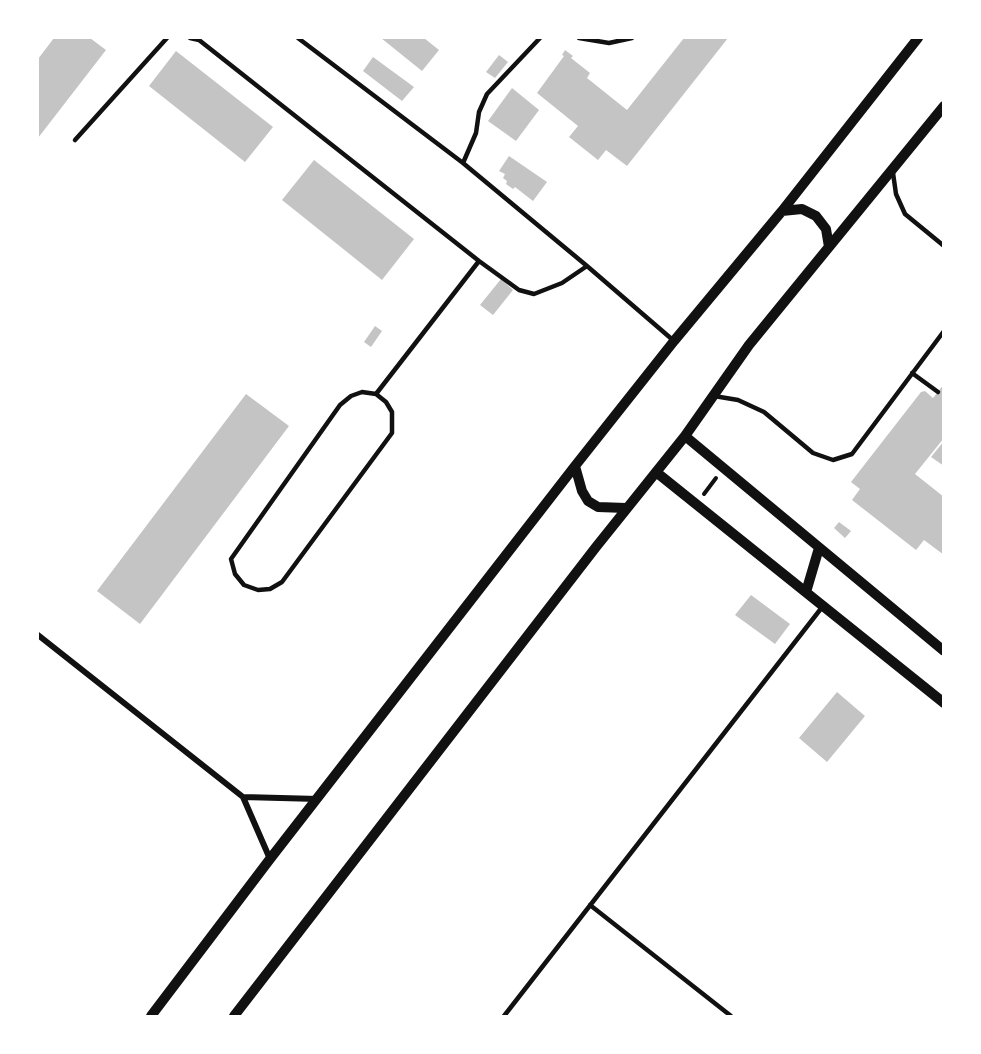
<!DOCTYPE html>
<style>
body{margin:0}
#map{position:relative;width:981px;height:1054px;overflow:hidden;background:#fff;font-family:Cabin,sans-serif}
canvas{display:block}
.frame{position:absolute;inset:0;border:39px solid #fff;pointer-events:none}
</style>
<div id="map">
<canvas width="981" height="1054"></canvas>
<div class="frame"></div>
</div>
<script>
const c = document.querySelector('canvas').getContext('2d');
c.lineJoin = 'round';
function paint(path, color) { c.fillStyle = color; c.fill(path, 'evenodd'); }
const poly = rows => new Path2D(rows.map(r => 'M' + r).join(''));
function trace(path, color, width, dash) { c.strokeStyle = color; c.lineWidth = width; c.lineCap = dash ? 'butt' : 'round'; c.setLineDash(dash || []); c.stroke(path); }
paint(poly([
 [54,38,90,38,106,50,38,138,38,59],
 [381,38,424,38,439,50,422,71],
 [684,38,728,38,627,166,606,150,598,160,569,137,578,126,537,93,564,56,562,55,565,50,573,56,571,58,590,73,587,78,627,110],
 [176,51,273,127,245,162,149,86],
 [499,55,508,62,495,78,486,72],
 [373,57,414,87,402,101,363,71],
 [512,88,539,110,516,141,488,121],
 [509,156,547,182,533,201,515,187,513,189,506,184,507,181,503,178,505,174,499,171],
 [314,160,414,239,382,280,282,200],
 [501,279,513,290,493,315,480,305],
 [375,326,382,331,371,347,364,342],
 [944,384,944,438,915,474,944,497,944,555,924,540,916,550,852,500,860,489,851,482,921,392,925,391,933,398],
 [246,394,289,426,140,624,97,591],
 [944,441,944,466,931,457],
 [839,522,851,531,845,538,834,528],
 [751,595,790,624,775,644,735,615],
 [837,692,865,716,827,762,799,738]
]), '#c4c4c4');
trace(poly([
 [704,494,716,478]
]), '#111', 4);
trace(poly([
 [190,38,199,40,479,261,519,290,534,294,562,283,587,266],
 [298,38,463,163,587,266,674,341],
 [579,38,609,43,632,38],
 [75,140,167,38],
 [463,163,476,133,479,112,487,94,540,38],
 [893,173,896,194,905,214,944,246],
 [912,373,938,392],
 [362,392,376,394,386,402,392,412,392,433,282,582,270,589,258,590,244,585,235,574,231,559,340,405,351,396,362,392],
 [376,394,479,261],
 [714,396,738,400,764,412,813,453,833,460,852,454,944,331],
 [590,905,731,1016],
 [504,1016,823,606]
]), '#111', 4.5);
trace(poly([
 [38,635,243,797,270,859],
 [243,797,318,799]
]), '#111', 6);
trace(poly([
 [782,211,802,209,816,216,826,229,829,247],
 [685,436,944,651],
 [575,466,582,491,588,501,598,507,626,508],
 [656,472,944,703],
 [806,592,819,548],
 [151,1016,270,859,575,466,674,341,782,211,918,38],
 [234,1016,596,547,685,436,749,345,944,106]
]), '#111', 10);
</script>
